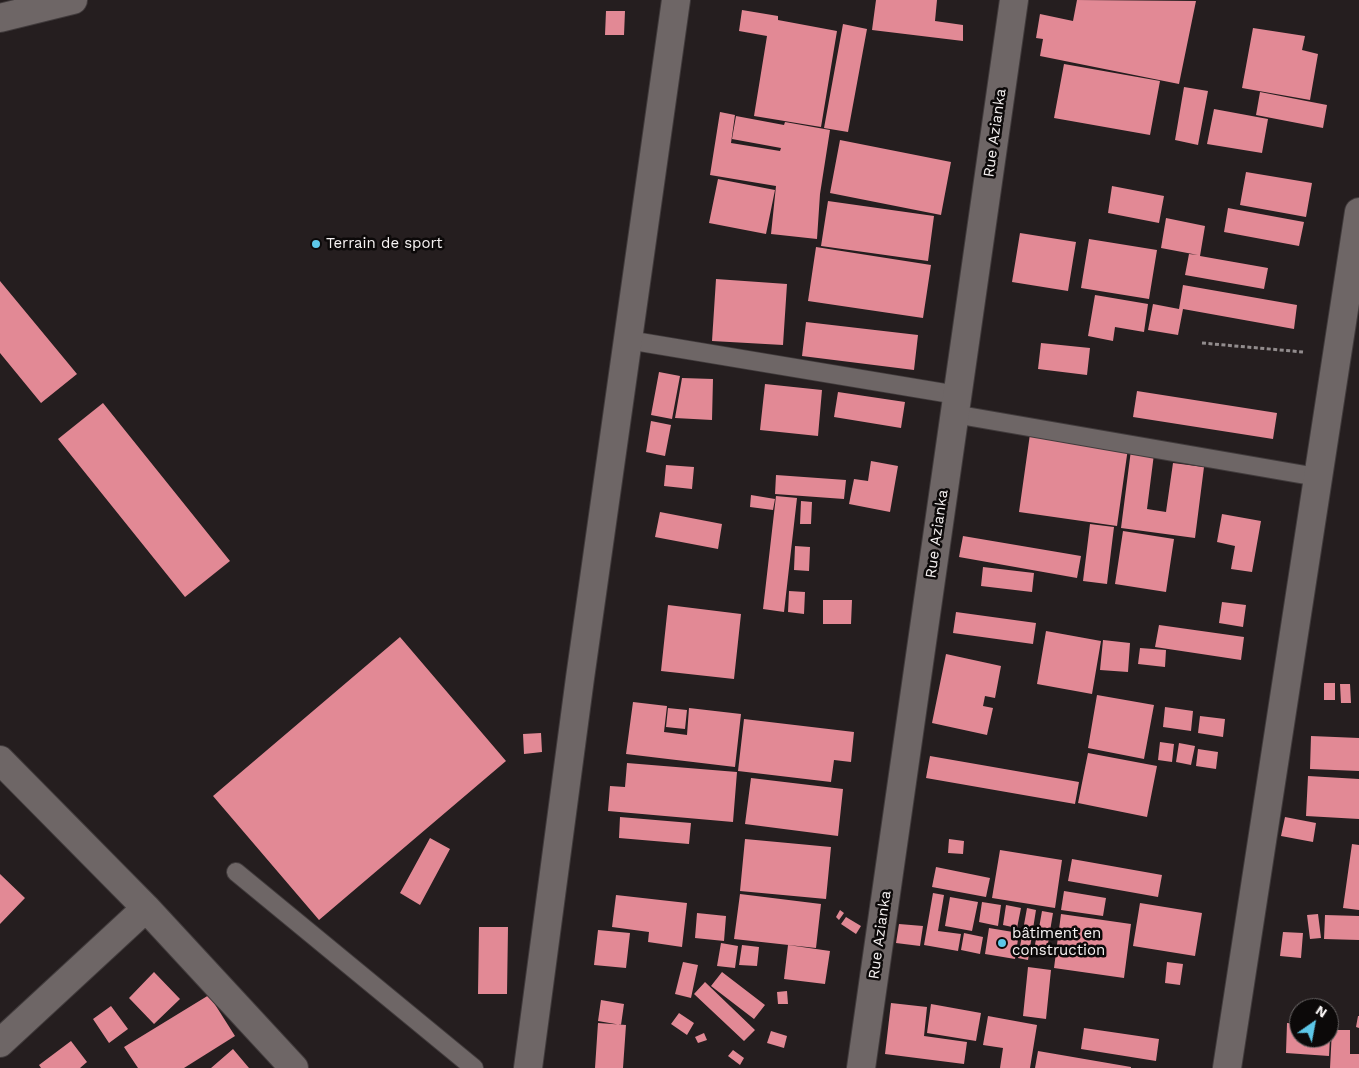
<!DOCTYPE html>
<meta charset="utf-8">
<style>
body{margin:0}
#map{position:relative;width:1359px;height:1068px;overflow:hidden;background:#251e1f;font-family:"Work Sans",sans-serif}
canvas{display:block}
.north{position:absolute;left:1289px;top:998px;width:50px;height:50px;box-sizing:border-box;background:#0c0909;border:1px solid #6a6666;border-radius:50%;rotate:33deg;font-size:14px;font-weight:700;line-height:20px;text-align:center;color:#f6f2f2}
.north::after{content:'';display:block;margin:auto;width:18px;height:22px;background:#5dc7e8;clip-path:polygon(50% 0,100% 100%,50% 72%,0 100%)}
</style>
<div id="map">
<canvas width="1359" height="1068"></canvas>
<div class="north">N</div>
</div>
<script>
const c = document.querySelector('canvas').getContext('2d');
c.lineJoin = 'round';
function paint(path, color) { c.fillStyle = color; c.fill(path, 'evenodd'); }
const poly = rows => new Path2D(rows.map(r => 'M' + r).join(''));
function trace(path, color, width, dash) { c.strokeStyle = color; c.lineWidth = width; c.lineCap = dash ? 'butt' : 'round'; c.setLineDash(dash || []); c.stroke(path); }
function drawText(font, color, halo, rows, align = 'center') {
  c.font = font + ' "Work Sans",sans-serif'; c.lineWidth = 5; c.setLineDash([]); c.textBaseline = 'middle'; c.strokeStyle = halo; c.fillStyle = color; for (const [text, x, y, turn = 0] of rows) {
    c.save(); c.translate(x, y); c.rotate((+turn || 0) * Math.PI / 180); c.textAlign = isNaN(turn) ? turn : align; if (halo) c.strokeText(text, 0, 0); c.fillText(text, 0, 0); c.restore();
  }
}
paint(poly([
 [876,0,937,0,935,21,963,25,963,41,872,30],
 [1077,0,1196,1,1179,84,1040,56,1043,39,1036,38,1040,14,1073,21],
 [742,10,778,16,778,20,837,31,821,127,754,116,767,36,739,31],
 [606,11,625,11,624,35,605,35],
 [843,24,867,29,848,132,824,128],
 [1253,28,1305,36,1302,50,1318,54,1310,100,1242,88],
 [1064,64,1160,81,1150,135,1054,118],
 [1184,87,1208,91,1198,145,1175,140],
 [1260,92,1327,105,1323,128,1256,115],
 [1214,109,1268,119,1262,153,1207,144],
 [720,112,735,115,731,143,780,151,781,148,732,139,736,116,784,125,785,122,830,130,820,194,817,239,771,234,776,186,710,175],
 [840,140,951,162,941,215,830,193],
 [1246,172,1312,183,1306,217,1240,205],
 [718,179,775,190,766,234,709,223],
 [1112,186,1164,196,1159,223,1108,213],
 [828,201,934,216,928,261,821,246],
 [1228,208,1304,222,1299,246,1224,232],
 [1166,218,1205,226,1200,256,1268,268,1264,289,1185,275,1189,254,1198,255,1161,248],
 [1020,233,1076,242,1068,291,1012,282],
 [1089,239,1157,250,1149,299,1081,288],
 [816,247,931,265,923,318,808,301],
 [716,279,787,284,783,345,712,341],
 [0,281,77,374,41,403,0,353],
 [1183,285,1297,305,1294,329,1183,309,1178,335,1148,330,1153,304,1179,309],
 [1095,295,1148,304,1144,332,1115,327,1113,341,1088,336],
 [806,322,918,335,914,370,802,356],
 [1041,343,1090,348,1087,375,1038,369],
 [659,372,680,376,672,419,651,415],
 [682,378,713,379,712,420,675,418],
 [765,384,822,390,818,436,760,430],
 [1137,391,1277,413,1273,439,1133,417],
 [838,392,905,402,901,428,834,417],
 [103,403,230,561,185,597,58,439],
 [651,421,671,425,665,456,646,452],
 [1030,434,1128,448,1117,526,1019,512],
 [1131,450,1154,454,1147,509,1166,512,1173,463,1204,467,1195,538,1121,528],
 [871,461,898,466,890,512,849,504,854,479,868,481],
 [666,465,694,467,692,489,664,486],
 [776,475,846,480,844,499,775,494],
 [751,495,775,499,773,510,750,507],
 [776,496,797,498,784,612,763,609],
 [801,501,812,502,811,524,800,524],
 [660,512,722,524,718,549,655,537],
 [1222,514,1261,521,1252,572,1231,569,1235,546,1217,542],
 [1090,524,1114,527,1107,584,1083,581],
 [1123,531,1174,539,1166,592,1115,584],
 [963,536,1081,556,1077,578,959,557],
 [795,546,810,547,809,571,794,570],
 [983,567,1034,573,1032,592,981,586],
 [789,591,805,592,804,614,788,612],
 [823,600,852,600,851,624,823,624],
 [1222,602,1246,605,1243,627,1219,623],
 [668,605,741,614,734,679,661,671],
 [956,612,1036,623,1033,644,953,633],
 [1159,625,1244,637,1241,660,1155,647],
 [1046,631,1101,641,1092,694,1037,684],
 [400,637,506,761,319,920,213,796],
 [1103,640,1130,643,1128,672,1100,670],
 [1140,648,1166,650,1165,667,1138,664],
 [946,654,1001,666,995,698,985,696,983,706,993,708,987,735,932,723],
 [1324,683,1335,683,1335,700,1324,700],
 [1340,684,1350,684,1351,703,1341,703],
 [1097,695,1154,705,1144,759,1088,748],
 [633,702,667,706,664,732,687,735,689,708,741,714,735,767,626,754],
 [1165,707,1193,711,1191,731,1163,727],
 [668,708,687,710,685,729,666,727],
 [1200,716,1225,719,1223,737,1198,733],
 [744,719,854,732,851,762,834,760,831,782,738,771],
 [541,733,542,752,524,754,523,734],
 [1311,736,1359,738,1359,771,1310,769],
 [1160,742,1174,744,1172,762,1158,760],
 [1179,743,1195,746,1191,765,1176,762],
 [1198,749,1218,752,1216,769,1196,766],
 [1088,753,1157,766,1147,817,1078,803],
 [930,756,1079,782,1075,804,926,778],
 [627,763,737,772,733,822,608,811,610,786,625,787],
 [1308,776,1359,779,1359,819,1306,816],
 [751,778,843,789,838,836,745,824],
 [620,817,691,823,689,844,619,838],
 [1285,817,1316,823,1313,842,1281,836],
 [430,838,450,849,420,905,400,893],
 [745,839,831,847,826,899,740,891],
 [949,839,964,841,963,854,948,853],
 [1352,844,1359,845,1359,910,1343,908],
 [1000,850,1062,860,1055,908,992,898],
 [1072,859,1162,875,1158,897,1068,881],
 [936,867,990,878,986,897,932,887],
 [0,874,25,898,0,924],
 [1064,891,1106,898,1103,916,1061,910],
 [933,893,944,895,938,931,961,934,958,951,924,945],
 [740,894,821,904,816,948,734,939],
 [616,895,687,903,682,947,648,942,649,932,612,927],
 [950,897,978,902,972,931,945,926],
 [982,902,1001,905,998,926,979,922],
 [1140,903,1202,913,1195,956,1133,946],
 [1006,905,1021,908,1017,928,1003,925],
 [1027,908,1036,910,1028,960,1018,958],
 [840,910,844,913,839,920,836,917],
 [1042,911,1053,913,1050,931,1039,928],
 [697,913,726,916,724,941,695,938],
 [1061,914,1131,924,1124,978,1054,968],
 [1318,914,1321,938,1310,939,1307,915],
 [1325,915,1359,916,1359,940,1324,939],
 [846,917,861,926,856,934,841,924],
 [899,924,923,926,920,946,896,943],
 [479,927,508,927,507,994,478,994],
 [989,928,1019,933,1015,959,985,954],
 [598,930,630,933,626,968,594,965],
 [1283,932,1303,933,1301,958,1280,956],
 [964,933,983,937,980,954,961,950],
 [1037,934,1049,936,1047,952,1034,950],
 [721,943,738,946,735,968,717,966],
 [742,945,759,947,757,966,739,965],
 [788,945,830,951,825,984,784,979],
 [683,962,698,965,691,998,675,994],
 [1167,962,1183,964,1180,985,1165,983],
 [1028,967,1051,970,1046,1019,1023,1016],
 [154,972,180,999,154,1024,129,998],
 [722,972,765,1005,754,1019,711,986],
 [705,982,755,1030,744,1041,694,994],
 [787,991,788,1004,778,1004,777,992],
 [209,995,235,1036,184,1068,138,1068,124,1047],
 [601,1000,624,1004,621,1025,598,1021],
 [891,1003,927,1007,924,1036,967,1042,964,1064,885,1054],
 [931,1004,981,1013,976,1041,927,1033],
 [111,1006,128,1029,109,1043,93,1019],
 [679,1013,694,1023,687,1035,671,1024],
 [988,1016,1037,1025,1030,1068,1000,1068,1003,1048,983,1045],
 [1358,1016,1359,1016,1359,1028,1356,1027],
 [598,1023,626,1025,623,1068,595,1068],
 [1287,1023,1299,1024,1299,1038,1330,1038,1329,1056,1286,1053],
 [1084,1028,1159,1039,1156,1061,1081,1049],
 [1332,1030,1350,1030,1350,1054,1359,1054,1359,1068,1330,1068],
 [771,1031,787,1036,784,1048,767,1043],
 [704,1033,707,1040,698,1043,695,1037],
 [71,1041,87,1062,80,1068,41,1068,39,1065],
 [233,1049,249,1068,211,1068],
 [733,1050,744,1058,740,1065,728,1056],
 [1038,1051,1131,1067,1131,1068,1035,1068]
]), '#e28995');
const service = poly([
 [628,340,957,395],
 [954,414,1317,477],
 [236,872,474,1068]
]);
const minor = poly([
 [0,18,73,0],
 [0,760,146,908,294,1068],
 [0,1043,146,908],
 [528,1068,580,678,676,0],
 [861,1068,1014,0],
 [1227,1068,1359,212]
]);
trace(service, '#413b3c', 20);
trace(minor, '#413b3c', 30);
trace(poly([
 [1202,343,1303,352]
]), '#928c8d', 3, [4, 2.5]);
trace(service, '#6e6666', 18);
trace(minor, '#6e6666', 28);
for (const [x, y, r, color] of [
 [316,244,5,"#5dc7e8"],
 [1002,943,5,"#5dc7e8"]
]) { const dot = new Path2D(); dot.arc(x, y, r, 0, 2 * Math.PI); c.fillStyle = color; c.fill(dot); trace(dot, '#0c0909', 2); }
drawText('15px', '#f6f2f2', '#0c0909', [
 ["Rue Azianka",995,133,-82],
 ["Rue Azianka",937,534,-82],
 ["Rue Azianka",880,935,-82]
]);
drawText('15px', '#f6f2f2', '#0c0909', [
 ["Terrain de sport",326,244],
 ["bâtiment en",1012,934],
 ["construction",1012,951]
], 'left');
</script>
